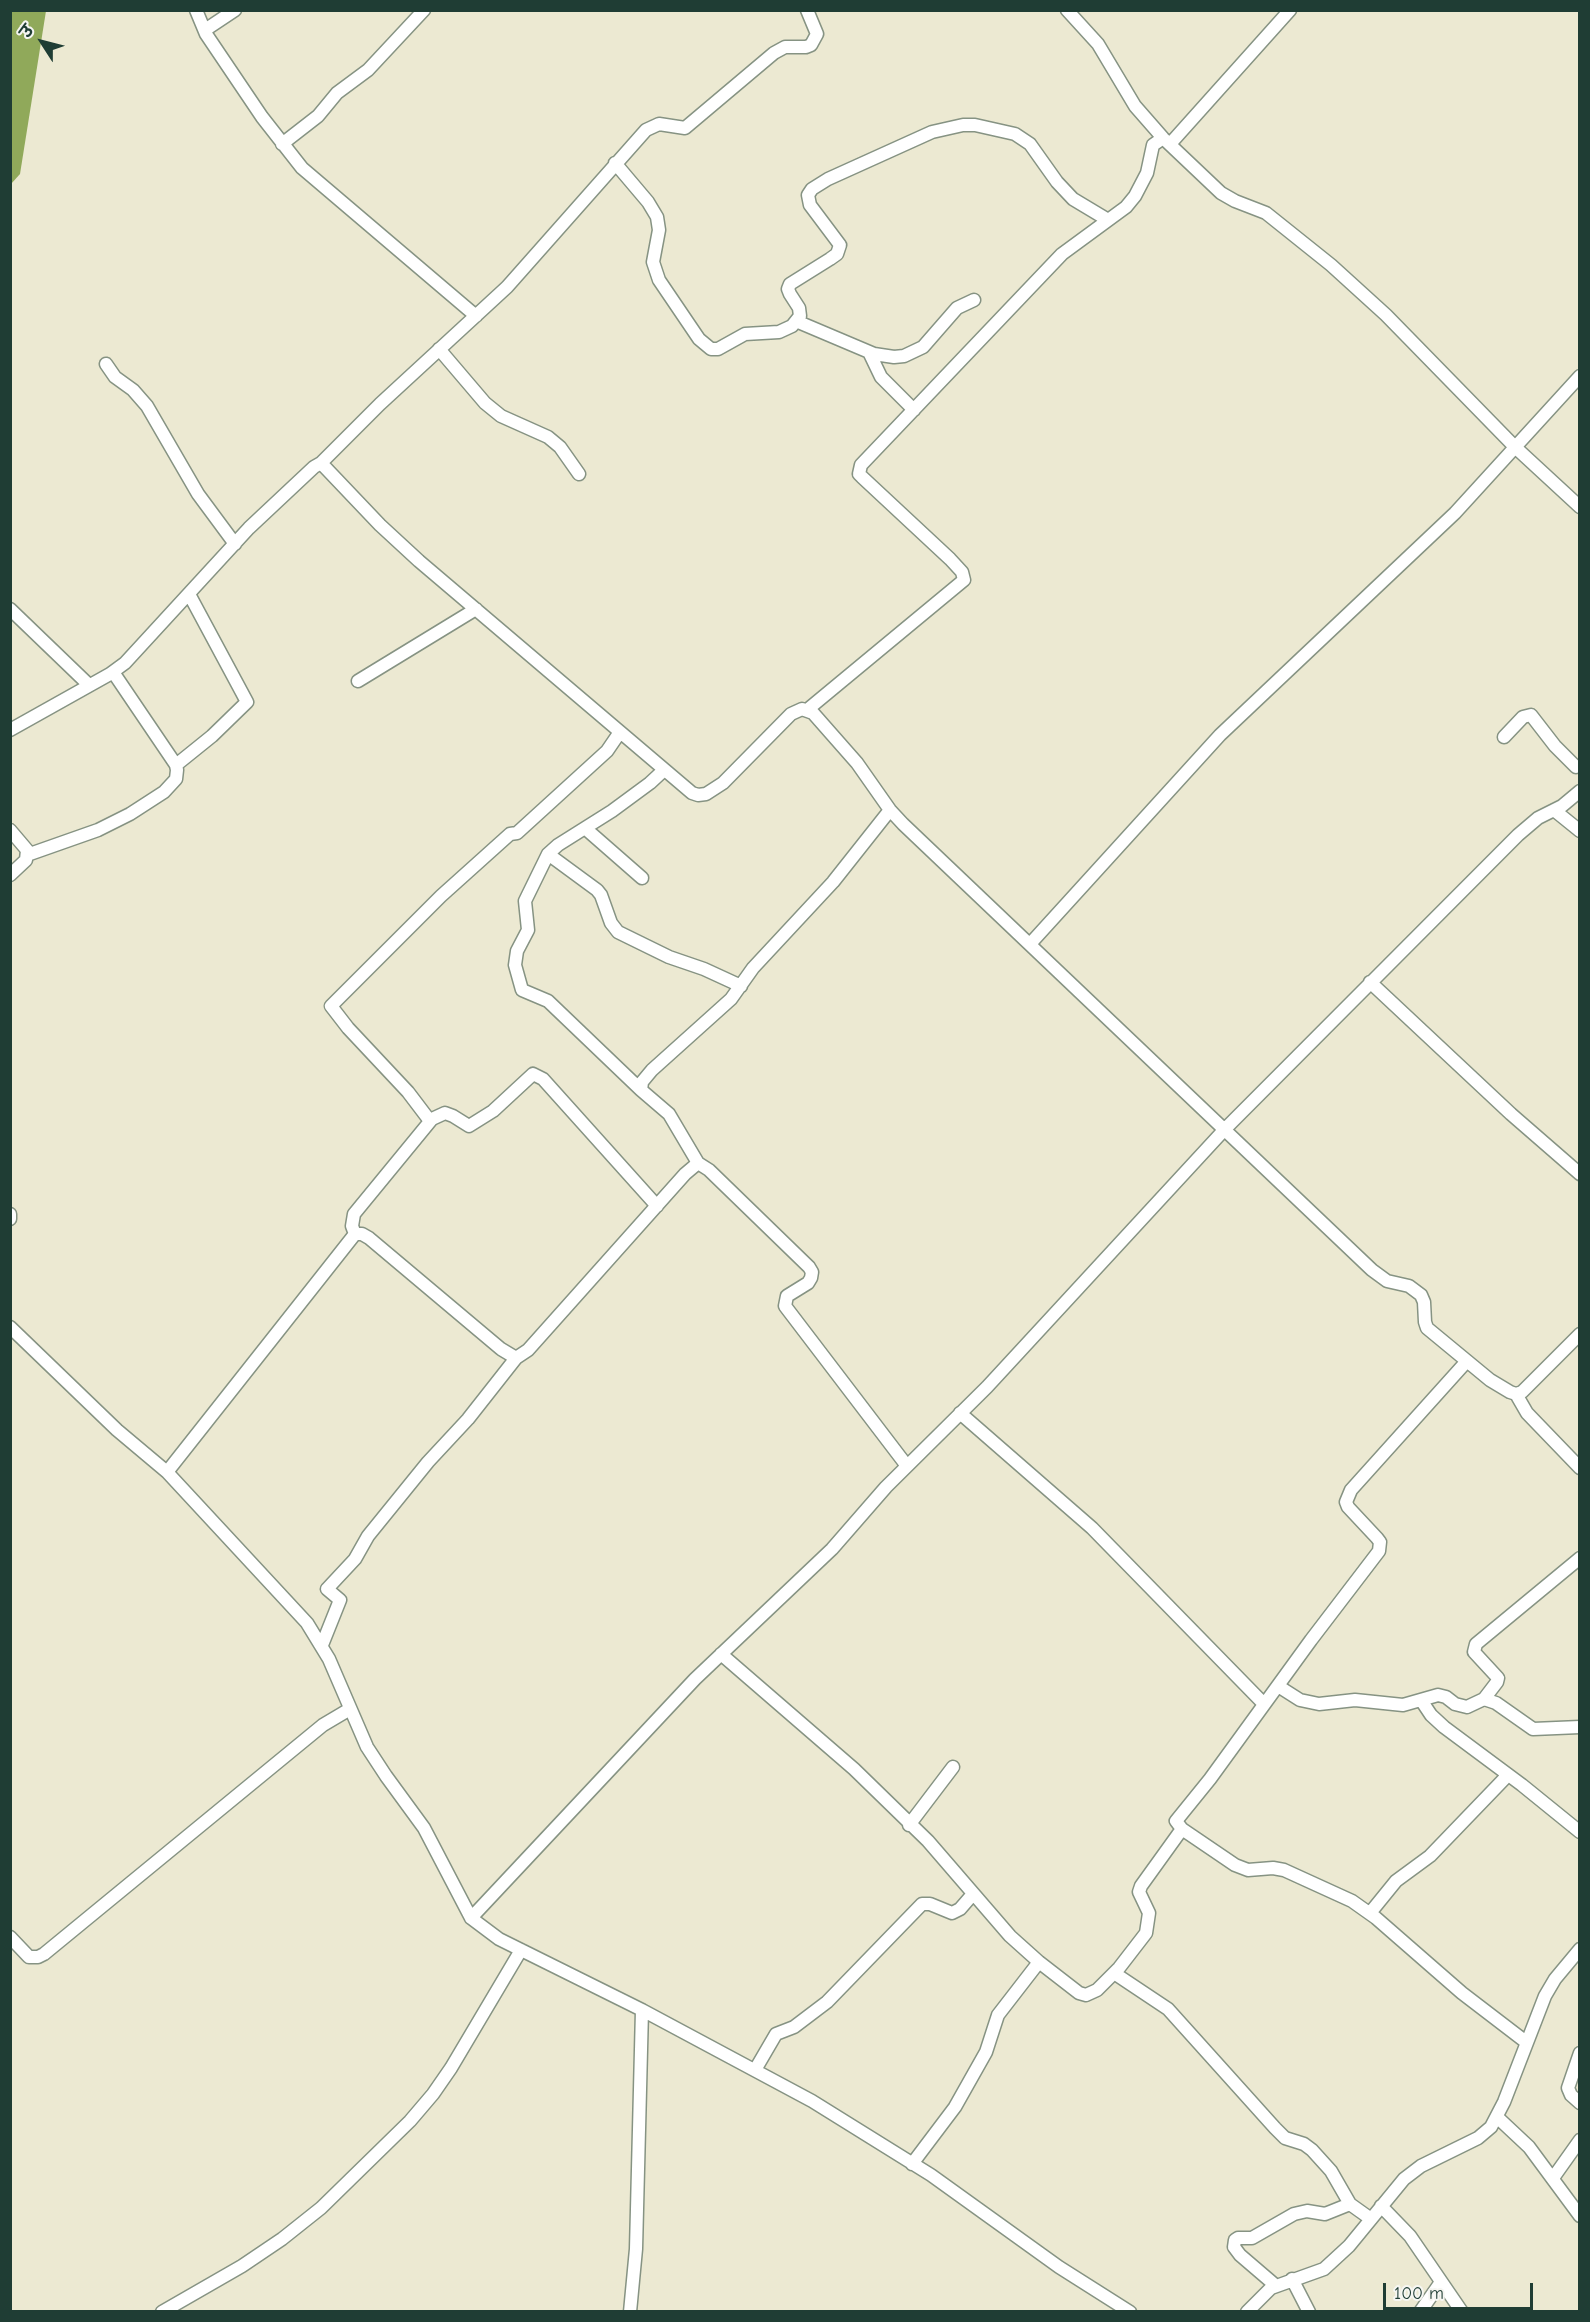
<!DOCTYPE html>
<meta charset="utf-8">
<style>
body{margin:0}
#map{position:relative;width:1590px;height:2322px;overflow:hidden;background:#ece9d2;font-family:"Comic Neue","Playpen Sans Deva",sans-serif}
canvas{display:block}
.frame{position:absolute;inset:0;border:12px solid #1f3d34;pointer-events:none}
.north{position:absolute;left:12px;top:12px;width:60px;height:60px;-webkit-text-stroke:4px #f6f6f2;paint-order:stroke;rotate:306deg;font-size:16px;font-weight:700;line-height:24px;text-align:center;color:#1f3d34}
.north::after{content:'';display:block;margin:auto;width:21px;height:27px;background:#1f3d34;clip-path:polygon(50% 0,100% 100%,50% 72%,0 100%)}
.scale{position:absolute;left:1383px;top:2283px;width:150px;height:27px;box-sizing:border-box;border:3px solid #1f3d34;border-top:0;padding-left:8px;font-size:18px;line-height:21px;white-space:nowrap;color:#1f3d34;-webkit-text-stroke:4px #f6f6f2;paint-order:stroke}
</style>
<div id="map">
<canvas width="1590" height="2322"></canvas>
<div class="frame"></div>
<div class="north">उ</div>
<div class="scale">100 m</div>
</div>
<script>
const c = document.querySelector('canvas').getContext('2d');
c.lineJoin = 'round';
function paint(path, color) { c.fillStyle = color; c.fill(path, 'evenodd'); }
const poly = rows => new Path2D(rows.map(r => 'M' + r).join(''));
function trace(path, color, width, dash) { c.strokeStyle = color; c.lineWidth = width; c.lineCap = dash ? 'butt' : 'round'; c.setLineDash(dash || []); c.stroke(path); }
paint(poly([
 [11,10,46,11,20,174,11,184]
]), '#90a95a');
const street = poly([
 [196,10,206,34,262,117,302,168,476,316],
 [1067,10,1098,44,1135,106,1163,138,1221,193,1235,201,1266,213,1331,265,1386,315,1515,447,1580,507],
 [205,30,235,10],
 [282,144,318,116,337,93,368,70,424,10],
 [1170,144,1290,10],
 [615,163,648,202,657,217,659,230,653,262,659,280,699,339,711,349,718,349,745,334,779,332,792,326,800,316,799,308,790,294,788,289,790,284,830,259,837,254,840,245,810,205,808,195,812,189,828,179,932,132,963,125,975,125,1015,134,1030,144,1057,182,1073,199,1108,220],
 [796,321,874,354,894,357,904,356,923,347,957,308,974,300],
 [439,349,485,403,501,416,548,437,560,447,579,474],
 [869,352,881,377,914,410],
 [106,364,115,377,133,390,147,406,198,494,235,544],
 [321,463,380,404,507,287,646,130,659,124,685,128,774,53,785,47,806,47,811,45,817,34,807,10],
 [10,609,89,685],
 [358,681,476,609],
 [807,710,964,580,962,572,950,559,862,477,859,474,861,465,1062,254,1126,207,1135,196,1147,173,1153,145,1163,138],
 [10,730,110,674,125,663,249,528,314,467,321,463,380,525,419,561,692,793,698,795,706,794,723,783,791,714,802,709,813,713,857,763,890,810,903,824,1372,1270,1387,1281,1409,1286,1421,1295,1424,1302,1425,1322,1427,1328,1490,1380,1510,1392,1516,1394,1522,1392,1580,1334],
 [1504,737,1523,717,1531,715,1555,746,1576,767],
 [176,765,212,736,247,702,189,594],
 [1554,810,1580,831],
 [586,829,642,878],
 [10,830,27,850,26,860,10,875],
 [548,854,597,890,601,895,611,923,618,932,669,957,704,969,741,986],
 [27,855,98,830,130,814,164,792,176,779,177,770,176,765,113,672],
 [1030,944,1220,735,1455,513,1580,376],
 [1370,982,1511,1114,1580,1174],
 [641,1090,548,1001,522,990,515,965,517,951,528,930,525,901,548,854,558,845,612,811,650,783,664,770],
 [430,1121,408,1092,348,1028,331,1006,441,896,510,834,517,833,607,751,620,732],
 [698,1163,669,1114,641,1090,642,1082,652,1070,731,999,753,968,833,882,890,810],
 [10,1214,10,1219],
 [355,1234,352,1226,354,1214,432,1119,445,1113,453,1116,469,1126,493,1111,533,1074,543,1079,657,1206],
 [10,1327,117,1430,167,1472,307,1623,329,1659,367,1747,386,1776,424,1828,471,1918,499,1939,642,2010,812,2101,931,2175,1059,2267,1130,2312],
 [1467,1361,1351,1490,1346,1502,1348,1507,1377,1538,1380,1542,1379,1551,1311,1640,1210,1779,1176,1821,1182,1829,1235,1865,1248,1870,1273,1868,1284,1870,1352,1901,1376,1918,1462,1993,1526,2042],
 [1516,1394,1527,1413,1580,1468],
 [960,1413,1092,1528,1264,1704],
 [167,1472,355,1234,362,1234,369,1238,501,1349,516,1358,528,1350,685,1174,698,1163,709,1170,809,1267,812,1272,811,1278,808,1283,787,1296,785,1306,907,1466],
 [322,1645,340,1600,327,1589,355,1559,368,1536,428,1462,468,1419,516,1358],
 [721,1654,854,1769,928,1841,1010,1936,1039,1962,1079,1993,1086,1995,1097,1990,1119,1968,1146,1933,1149,1913,1139,1892,1141,1886,1182,1829],
 [1278,1686,1300,1700,1319,1704,1355,1700,1403,1705,1438,1695,1446,1697,1455,1704,1467,1707,1484,1699,1496,1703,1533,1729,1580,1727],
 [1484,1699,1497,1682,1498,1678,1474,1652,1476,1644,1580,1558],
 [1421,1700,1431,1715,1444,1727,1522,1785,1580,1832],
 [909,1825,953,1767],
 [1370,1913,1396,1881,1430,1856,1507,1776],
 [471,1918,695,1679,832,1549,886,1487,987,1387,1225,1129,1518,835,1538,818,1562,806,1580,791],
 [10,1937,29,1957,38,1957,44,1954,323,1725,350,1709],
 [1114,1973,1168,2009,1275,2128,1285,2138,1304,2144,1312,2150,1331,2171,1350,2204,1371,2219],
 [1580,2053,1568,2088,1571,2095,1580,2103],
 [755,2070,776,2034,794,2027,827,2002,922,1904,930,1904,952,1913,960,1909,973,1894],
 [1497,2117,1529,2147,1580,2216],
 [912,2164,955,2107,986,2052,998,2015,1039,1962],
 [1553,2178,1580,2140],
 [1381,2206,1410,2236,1462,2312],
 [1292,2279,1309,2312],
 [1275,2285,1240,2255,1234,2247,1235,2240,1238,2238,1252,2238,1294,2214,1307,2211,1325,2214,1350,2204],
 [162,2312,242,2266,282,2239,321,2208,410,2121,433,2094,451,2068,521,1950],
 [630,2312,636,2249,642,2010],
 [1247,2312,1271,2288,1324,2269,1349,2246,1404,2179,1421,2166,1478,2138,1491,2127,1504,2102,1545,1996,1555,1979,1580,1949],
 [1420,2312,1441,2282]
]);
trace(street, '#869383', 15);
trace(street, '#fff', 12);
</script>
